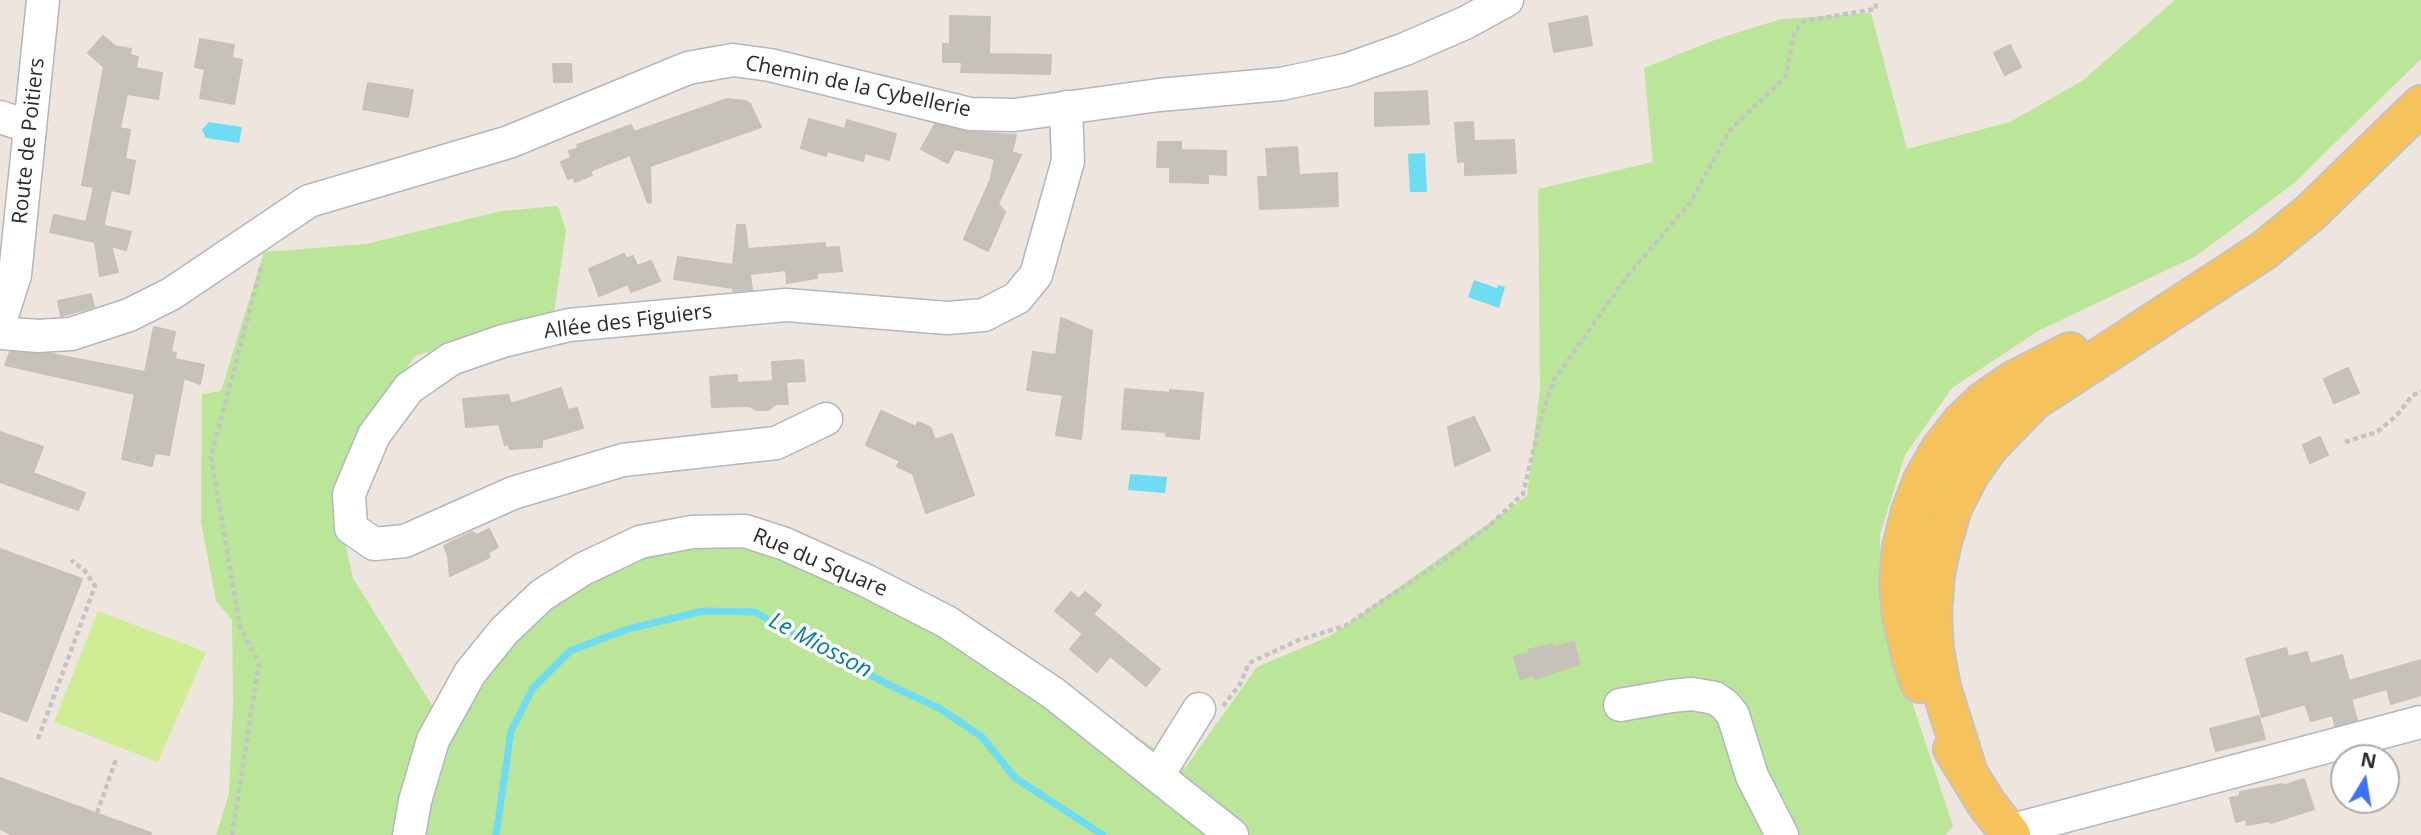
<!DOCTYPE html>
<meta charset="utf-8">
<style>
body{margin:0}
#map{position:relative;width:2421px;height:835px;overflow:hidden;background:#eee5de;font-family:"Open Sans",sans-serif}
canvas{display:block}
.north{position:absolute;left:2330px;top:744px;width:70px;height:70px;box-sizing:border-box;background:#fff;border:2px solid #ababab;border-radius:50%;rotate:11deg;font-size:19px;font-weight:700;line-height:28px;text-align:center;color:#2c2c2c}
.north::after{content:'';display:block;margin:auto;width:24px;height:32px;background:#3a72ff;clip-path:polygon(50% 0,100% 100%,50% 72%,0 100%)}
</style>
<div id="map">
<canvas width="2421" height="835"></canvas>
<div class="north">N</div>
</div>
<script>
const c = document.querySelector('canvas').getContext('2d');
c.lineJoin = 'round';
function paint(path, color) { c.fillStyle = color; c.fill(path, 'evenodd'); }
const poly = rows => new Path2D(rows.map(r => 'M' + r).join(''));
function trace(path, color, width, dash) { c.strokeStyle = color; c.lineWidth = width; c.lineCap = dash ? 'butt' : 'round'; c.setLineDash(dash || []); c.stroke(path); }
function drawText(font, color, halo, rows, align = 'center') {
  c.font = font + ' "Open Sans",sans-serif'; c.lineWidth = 7; c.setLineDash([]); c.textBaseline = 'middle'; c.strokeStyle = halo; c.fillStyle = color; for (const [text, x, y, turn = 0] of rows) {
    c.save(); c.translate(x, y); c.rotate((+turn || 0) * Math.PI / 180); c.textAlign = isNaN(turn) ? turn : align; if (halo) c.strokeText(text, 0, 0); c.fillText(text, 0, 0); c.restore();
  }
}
paint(poly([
 [2175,0,2421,0,2421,59,2293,184,2196,256,2038,331,1952,388,1905,455,1880,534,1883,614,1953,826,1945,835,216,835,229,794,233,703,232,620,216,601,201,522,202,394,221,391,264,252,366,244,501,211,558,206,566,231,554,313,415,356,349,456,339,516,353,578,435,710,580,554,663,519,742,518,947,614,1185,768,1257,667,1332,635,1527,496,1540,388,1538,189,1653,162,1644,68,1717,39,1781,19,1871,13,1907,149,2010,122,2082,81]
]), '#bbe699');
paint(poly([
 [98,611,206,652,158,762,54,722]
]), '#d0ed95');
paint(poly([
 [209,122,242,127,239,143,206,138,202,130],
 [1425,153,1427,192,1410,192,1408,154],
 [1474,280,1497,288,1498,285,1505,287,1499,308,1468,297],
 [1130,474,1167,477,1165,493,1128,490]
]), '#6edcf2');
trace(poly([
 [496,835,511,731,533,688,570,651,628,629,703,611,755,612,889,685,939,708,982,737,1015,778,1103,835]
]), '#6edcf2', 7);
const building = poly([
 [950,16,990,17,989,54,1051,55,1050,74,961,72,962,62,943,62,943,44,950,44,950,16],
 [1587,16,1592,45,1554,52,1549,24,1587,16],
 [103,36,115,46,131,49,130,55,138,57,136,68,162,73,158,99,127,94,120,128,130,130,125,159,135,161,129,194,111,190,104,223,105,226,131,232,126,250,111,246,118,272,100,276,95,242,50,232,54,215,86,222,94,187,82,185,104,67,88,53,103,36],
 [200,39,234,45,232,58,242,60,234,104,200,98,205,69,195,67,200,39],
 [2010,45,2021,67,2005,75,1994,53,2010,45],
 [553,64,571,64,572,82,554,82,553,64],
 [368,83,413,90,408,117,363,109,368,83],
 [1427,91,1429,124,1375,126,1375,93,1427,91],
 [727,99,746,101,750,104,761,127,650,166,651,202,648,203,630,155,590,171,592,175,575,182,573,177,568,179,561,162,571,158,569,151,579,148,577,145,631,125,634,132,727,99],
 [809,119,845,129,847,120,896,134,889,160,865,153,863,161,827,151,826,156,801,148,809,119],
 [1473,122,1474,141,1514,140,1516,173,1465,175,1465,161,1458,162,1455,123,1473,122],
 [935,124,969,132,1016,135,1012,152,1021,155,998,204,1005,212,988,251,964,239,990,181,995,159,955,149,948,163,921,149,935,124],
 [1158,142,1181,142,1181,150,1226,151,1226,175,1208,174,1208,183,1170,182,1170,167,1157,167,1158,142],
 [1297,147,1299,175,1337,173,1338,206,1260,209,1258,177,1268,177,1266,149,1297,147],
 [737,225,745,225,748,249,825,243,825,248,839,247,842,271,817,273,817,278,787,283,786,270,750,274,752,290,733,291,733,288,674,279,678,257,733,265,737,225],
 [624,254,626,259,633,256,637,266,651,261,660,281,631,292,628,284,599,296,589,269,624,254],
 [91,294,94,307,61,316,58,301,91,294],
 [1061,318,1092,331,1081,439,1056,435,1063,395,1027,390,1033,352,1056,355,1061,318],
 [154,327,175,332,171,352,176,353,175,359,204,365,200,384,184,378,169,455,155,453,152,466,122,459,135,394,5,365,10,352,51,354,145,372,154,327],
 [803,360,805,381,786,382,788,404,776,404,768,410,756,410,749,406,712,407,710,377,737,375,737,383,773,381,772,362,803,360],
 [2348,368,2359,393,2334,403,2324,379,2348,368],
 [561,388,568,410,577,408,583,428,542,440,542,447,510,449,509,444,505,445,499,424,466,427,463,399,508,395,511,404,561,388],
 [1125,389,1170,393,1170,390,1203,393,1199,439,1166,436,1167,432,1122,429,1125,389],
 [881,411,916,427,918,422,931,428,935,440,952,434,974,495,926,513,913,474,897,466,900,461,866,445,881,411],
 [1474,417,1490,450,1455,466,1448,427,1474,417],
 [0,432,43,447,33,473,85,493,78,510,0,482,0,432],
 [2320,437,2328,455,2310,463,2303,445,2320,437],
 [489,529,498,547,488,553,490,557,450,576,448,556,444,546,472,532,477,535,489,529],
 [0,549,82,579,27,721,0,711,0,549],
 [1071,592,1079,599,1085,592,1101,605,1093,614,1160,669,1146,686,1110,656,1097,672,1070,649,1083,634,1055,611,1071,592],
 [1574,642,1579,664,1535,679,1534,675,1520,679,1514,657,1529,653,1528,650,1552,644,1553,647,1574,642],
 [2286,648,2288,657,2307,652,2310,664,2342,655,2349,681,2421,660,2421,695,2391,704,2387,689,2351,699,2357,720,2335,726,2333,715,2311,721,2305,704,2262,717,2246,659,2286,648],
 [2259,716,2265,739,2216,751,2210,729,2259,716],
 [0,778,109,818,151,833,150,835,13,835,0,829,0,778],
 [2304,779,2314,809,2271,823,2270,821,2247,825,2246,819,2236,822,2230,798,2240,796,2240,792,2282,784,2283,786,2304,779]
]);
paint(building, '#c6c1b9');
trace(building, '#c9c1b7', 2);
const minor = poly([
 [0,117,30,127],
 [0,322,15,275,43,0],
 [0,333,38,336,71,334,129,315,171,294,309,201,509,142,688,68,733,60,770,65,970,114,1014,115,1159,95,1281,84,1346,70,1405,49,1465,23,1507,0],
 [826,419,776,443,623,460,513,493,405,541,374,544,351,528,349,494,374,435,409,388,451,359,503,341,569,325,786,305,947,318,984,315,1017,298,1036,275,1068,161,1066,107],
 [1620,705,1671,696,1692,694,1715,698,1725,705,1733,715,1752,776,1782,835],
 [1158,775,1199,709],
 [2010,834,2024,827,2421,722],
 [409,835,415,801,433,740,470,673,504,631,542,595,583,569,640,542,692,532,745,531,785,544,867,581,947,622,1053,693,1232,835]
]);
const major = poly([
 [1920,683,1911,655,1902,616,1899,582,1902,547,1911,511,1923,480,1940,450,1962,422,1984,401,2015,380,2070,352],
 [1953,749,1986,803,2011,835],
 [1967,770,1941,687,1934,649,1932,614,1935,574,1942,542,1952,508,1970,473,1990,445,2033,401,2263,251,2310,213,2421,105]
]);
trace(minor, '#b2b6c0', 35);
trace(major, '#c4c4c4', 42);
trace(poly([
 [2345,442,2377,432,2397,415,2412,396,2421,391],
 [1223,706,1240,684,1249,663,1299,640,1345,626,1442,561,1489,526,1523,494,1542,414,1554,380,1628,275,1690,203,1730,130,1786,76,1794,33,1804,21,1876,9,1875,0],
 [38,739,95,586,85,571,71,560],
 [97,813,116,759],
 [232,835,259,663,240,627,211,457,262,264]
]), '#c4c4c4', 4.5, [5, 3.5]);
trace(minor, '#fff', 32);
trace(major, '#f5c25c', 38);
drawText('21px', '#2c2c2c', '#fff', [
 ["Chemin de la Cybellerie",858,87,12],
 ["Route de Poitiers",29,141,-84],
 ["Allée des Figuiers",628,322,-7],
 ["Rue du Square",820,563,23]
]);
drawText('italic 23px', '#0a7ca2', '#fff', [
 ["Le Miosson",820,646,28]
]);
</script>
